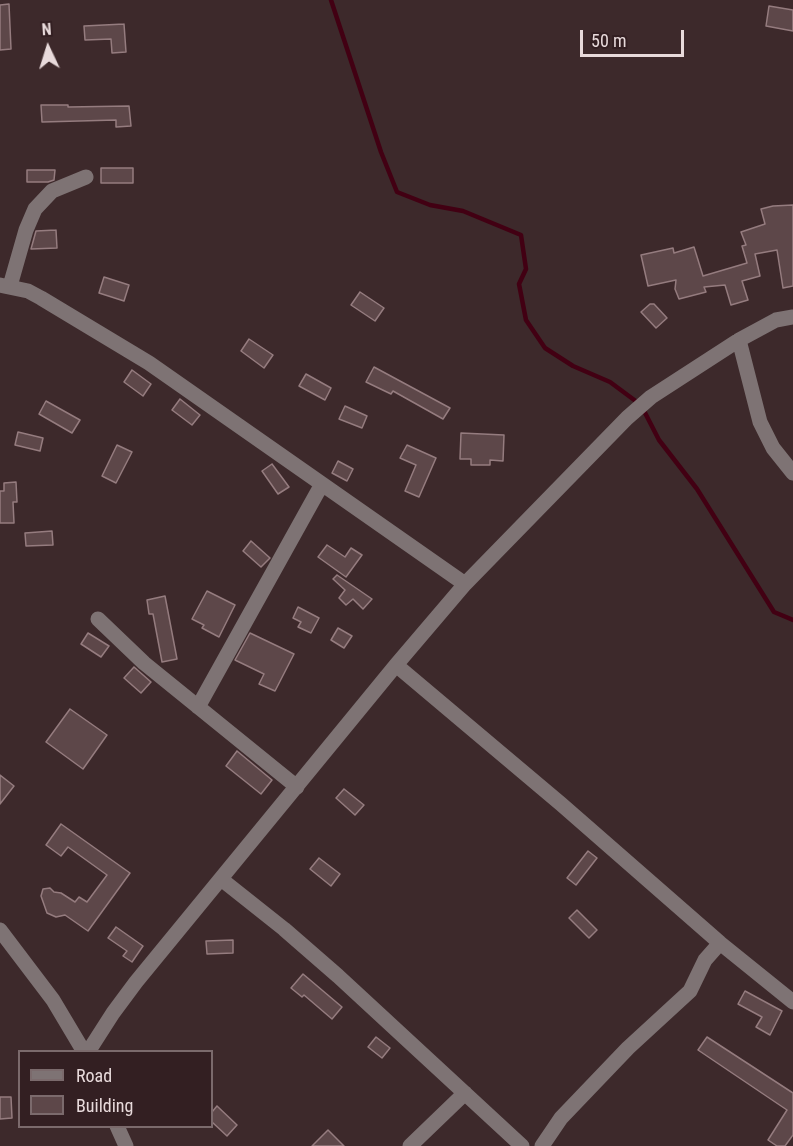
<!DOCTYPE html>
<style>
body{margin:0}
#map{position:relative;width:793px;height:1146px;overflow:hidden;background:#3d292b;font-family:"Roboto Condensed",sans-serif}
canvas{display:block}
.legend{position:absolute;left:18px;top:1050px;width:195px;height:78px;box-sizing:border-box;background:#331f22;border:2px solid #7b6a6c;margin:0;padding:8px 10px;list-style:none;font-size:18px;color:#e8dadb}
.legend li{display:flex;align-items:center;gap:12px;height:30px}
.legend b{width:30px;border:2px solid #7b6a6c}
.north{position:absolute;left:18px;top:18px;width:60px;height:60px;-webkit-text-stroke:4px #331f22;paint-order:stroke;rotate:356deg;font-size:16px;font-weight:700;line-height:24px;text-align:center;color:#e8dadb}
.north::after{content:'';display:block;margin:auto;width:21px;height:27px;background:#e8dadb;clip-path:polygon(50% 0,100% 100%,50% 72%,0 100%)}
.scale{position:absolute;left:580px;top:30px;width:104px;height:27px;box-sizing:border-box;border:3px solid #e8dadb;border-top:0;padding-left:8px;font-size:18px;line-height:21px;white-space:nowrap;color:#e8dadb;-webkit-text-stroke:4px #331f22;paint-order:stroke}
</style>
<div id="map">
<canvas width="793" height="1146"></canvas>
<ul class="legend">
<li><b style="height:8px;background:#7e7374"></b>Road</li>
<li><b style="height:16px;background:#5d4749"></b>Building</li>
</ul>
<div class="north">N</div>
<div class="scale">50 m</div>
</div>
<script>
const c = document.querySelector('canvas').getContext('2d');
c.lineJoin = 'round';
const poly = rows => new Path2D(rows.map(r => 'M' + r).join(''));
function trace(path, color, width, dash) { c.strokeStyle = color; c.lineWidth = width; c.lineCap = dash ? 'butt' : 'round'; c.setLineDash(dash || []); c.stroke(path); }
function paint(path, color) { c.fillStyle = color; c.fill(path, 'evenodd'); }
trace(poly([
 [331,0,381,152,397,192,430,205,463,211,521,235,526,269,519,284,526,320,545,348,573,366,610,382,641,405,659,440,697,489,774,612,793,620]
]), '#420013', 4.5);
const building = poly([
 [9,4,11,49,0,50,0,5,9,4],
 [769,6,793,10,793,31,766,26,769,6],
 [124,24,126,52,112,53,111,39,85,40,84,26,124,24],
 [41,105,68,105,68,107,129,106,131,126,116,127,116,120,42,122,41,105],
 [101,168,133,168,133,183,101,183,101,168],
 [27,170,55,170,54,180,48,182,27,182,27,170],
 [793,205,793,286,783,288,777,250,755,254,760,276,742,281,748,300,731,305,725,285,704,287,706,292,679,299,675,289,676,280,648,286,641,255,673,248,674,253,694,247,703,276,747,263,742,246,746,245,741,232,765,224,761,209,773,206,793,205],
 [56,230,57,248,31,249,36,231,56,230],
 [104,277,129,285,124,301,99,293,104,277],
 [360,292,384,308,375,321,351,305,360,292],
 [650,304,654,304,667,318,656,328,641,312,650,304],
 [249,339,273,355,264,368,241,351,249,339],
 [374,367,450,408,443,419,393,391,391,394,366,382,374,367],
 [132,370,151,384,143,396,124,382,132,370],
 [306,374,331,388,325,400,299,386,306,374],
 [180,399,200,415,192,425,172,410,180,399],
 [46,401,80,420,72,433,39,414,46,401],
 [345,406,367,416,362,428,339,419,345,406],
 [18,432,43,438,40,451,15,445,18,432],
 [461,433,504,435,503,461,490,460,490,465,471,465,471,459,460,459,461,433],
 [117,445,132,452,116,483,102,476,117,445],
 [407,445,436,458,419,497,405,491,416,465,400,458,407,445],
 [338,461,353,469,347,481,332,473,338,461],
 [272,464,289,487,278,494,262,471,272,464],
 [16,482,17,502,13,502,14,523,0,523,0,491,4,491,4,483,16,482],
 [52,531,53,545,26,546,25,533,52,531],
 [251,541,270,558,261,567,243,551,251,541],
 [327,545,345,557,351,548,362,555,346,577,318,557,327,545],
 [337,575,372,599,363,609,353,599,346,605,339,598,345,590,333,579,337,575],
 [207,591,235,605,219,637,202,628,204,625,192,619,207,591],
 [165,596,177,659,162,662,153,614,149,614,147,600,165,596],
 [298,607,319,618,311,633,298,627,301,622,293,618,298,607],
 [338,628,352,636,344,648,331,640,338,628],
 [88,633,109,646,101,657,81,644,88,633],
 [250,633,294,654,275,691,259,684,264,674,235,660,250,633],
 [134,667,151,682,141,693,124,678,134,667],
 [70,709,107,735,83,769,46,742,70,709],
 [237,751,272,780,261,794,226,766,237,751],
 [0,775,14,786,0,804,0,775],
 [344,789,364,805,355,815,336,798,344,789],
 [61,824,130,873,88,931,65,915,56,917,47,913,41,896,43,889,50,888,54,892,61,893,75,902,79,897,87,902,107,875,68,847,61,856,46,845,61,824],
 [588,851,597,858,576,885,567,878,588,851],
 [319,858,340,874,331,886,310,869,319,858],
 [577,910,597,930,589,938,569,918,577,910],
 [116,927,143,946,132,962,123,956,127,951,108,938,116,927],
 [233,940,233,953,207,954,206,941,233,940],
 [303,974,342,1007,332,1019,304,995,302,997,291,988,303,974],
 [745,991,782,1011,770,1035,756,1027,762,1017,738,1004,745,991],
 [376,1037,390,1048,382,1058,368,1047,376,1037],
 [707,1037,793,1093,793,1135,785,1146,777,1146,768,1140,787,1110,698,1050,707,1037],
 [0,1097,11,1097,12,1118,0,1119,0,1097],
 [217,1106,237,1125,227,1136,212,1122,212,1112,217,1106],
 [328,1130,344,1146,312,1146,328,1130]
]);
paint(building, '#5d4749');
trace(building, '#957c7f', 1.5);
trace(poly([
 [0,285,28,291,41,298,149,363,465,584],
 [10,286,26,230,35,209,52,191,86,177],
 [739,340,760,422,773,448,793,473],
 [98,619,144,663,297,787],
 [396,665,561,804,720,943,793,1002],
 [198,707,322,484],
 [221,879,284,929,338,976,522,1146],
 [0,930,53,1000,84,1052],
 [88,1052,113,1013,136,982,396,665,465,584,627,418,651,397,739,340,776,320,793,317],
 [117,1126,126,1146],
 [410,1146,465,1093],
 [542,1146,561,1118,628,1048,690,991,705,960,720,943]
]), '#7e7374', 15);
</script>
